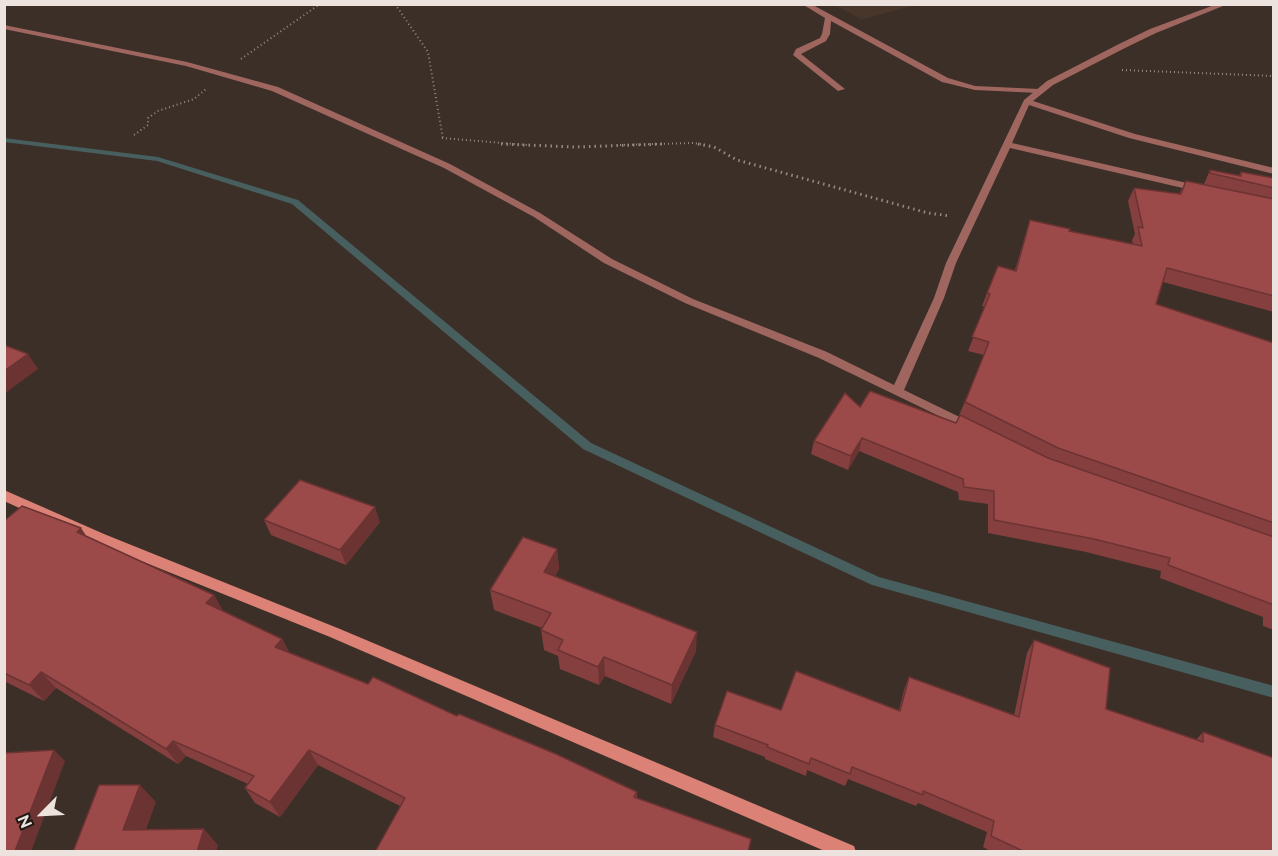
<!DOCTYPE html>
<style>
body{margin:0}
#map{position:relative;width:1278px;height:856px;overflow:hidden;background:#3c2f27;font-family:Raleway,sans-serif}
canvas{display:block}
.frame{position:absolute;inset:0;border:6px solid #ece3de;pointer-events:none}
.north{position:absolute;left:12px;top:784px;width:60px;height:60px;-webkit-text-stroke:4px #1f1915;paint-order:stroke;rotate:246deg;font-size:16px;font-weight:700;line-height:24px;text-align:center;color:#ece3de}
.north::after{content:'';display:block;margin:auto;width:21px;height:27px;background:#ece3de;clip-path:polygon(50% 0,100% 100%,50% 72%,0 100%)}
</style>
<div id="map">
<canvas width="1278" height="856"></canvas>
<div class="frame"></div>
<div class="north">N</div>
</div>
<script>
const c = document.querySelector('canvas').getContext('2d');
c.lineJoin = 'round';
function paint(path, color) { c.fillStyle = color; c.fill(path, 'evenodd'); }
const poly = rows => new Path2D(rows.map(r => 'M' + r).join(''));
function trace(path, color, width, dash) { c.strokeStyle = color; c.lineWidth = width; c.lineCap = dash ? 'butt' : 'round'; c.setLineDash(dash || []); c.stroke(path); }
paint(poly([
 [835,5,916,5,859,20,861,19]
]), '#49362a');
paint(poly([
 [4,138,158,157,298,200,591,443,879,577,1274,686,1274,698,872,585,583,449,292,204,157,161,4,142,4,138]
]), '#475f5f');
trace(poly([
 [395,4,428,52,443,139],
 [241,59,320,4],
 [1122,70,1274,76],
 [134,135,148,125,148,118,158,111,194,99,206,89],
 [442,138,527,145],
 [620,145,693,143,706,145]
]), '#968b84', 2, [1, 3]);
trace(poly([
 [501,144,575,147,664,144],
 [698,144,714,147,737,160,928,213,950,216]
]), '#968b84', 3, [1.5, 4]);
paint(poly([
 [802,4,811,4,948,78,975,86,1039,89,1043,91,1039,93,975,90,942,82,831,21,830,34,826,41,801,54,845,89,838,91,793,55,796,49,820,38,822,34,825,18,802,4]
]), '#9f665f');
paint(poly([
 [1217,4,1228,4,1156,33,1125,48,1053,85,1033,101,1135,134,1274,168,1274,174,1129,138,1029,105,1012,143,1200,186,1205,189,1200,192,1010,148,956,263,944,298,904,390,974,424,976,427,970,431,819,358,685,303,604,263,534,217,444,168,272,91,186,66,4,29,4,25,187,62,278,87,450,164,540,213,612,259,693,299,827,352,894,385,934,298,946,263,1024,100,1047,81,1119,44,1150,29,1217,4]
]), '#9f665f');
paint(poly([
 [4,490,104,534,340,629,854,846,856,852,827,852,330,637,94,542,4,501,4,490]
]), '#dc8176');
paint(poly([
 [1210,170,1239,176,1241,172,1274,178,1274,312,1163,282,1156,304,1274,343,1274,630,1263,626,1263,617,1160,578,1161,571,1086,552,988,533,988,504,959,500,958,492,859,451,848,470,811,454,814,441,860,407,956,423,984,355,968,351,985,307,982,306,987,293,1015,270,1030,220,1069,231,1133,244,1132,240,1135,234,1128,201,1134,188,1179,194,1186,181,1204,184],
 [264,520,380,522,346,565,271,535],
 [4,521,86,536,214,595,223,611,282,639,289,652,368,684,457,716,637,792,637,798,400,806,318,765,280,817,255,803,245,788,248,784,186,756,178,764,56,688,44,701,4,681],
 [557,549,559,569,555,576,696,651,671,704,605,676,599,685,560,669,558,656,544,650,541,630,542,628,494,610,490,590],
 [1034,640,1106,709,1196,740,1203,732,1274,852,992,852,983,847,987,832,918,803,916,806,848,779,845,786,807,770,806,776,765,759,765,757,713,737,715,725,781,710,899,710,904,690,909,677,1014,716,1027,653]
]), '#853f3f');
paint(poly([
 [28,354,38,369,4,394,4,371],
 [862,438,859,451,848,470,851,456],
 [375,507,380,522,346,565,340,550],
 [81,528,93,546,77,532],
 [557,549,559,569,546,592,544,572],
 [214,595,223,612,206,603],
 [697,632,696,651,671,704,672,685],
 [282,639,290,655,275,647],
 [604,657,605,676,599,685,598,667],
 [41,672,56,688,44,701,29,685],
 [173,741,186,756,178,764,166,749],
 [54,750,65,761,31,852,15,852],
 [309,750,318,765,280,817,270,802],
 [140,785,156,802,140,846,123,830],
 [204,829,218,845,216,852,197,852]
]), '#6c3333');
const building = poly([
 [1210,170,1241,176,1241,172,1274,178,1274,188,1210,173,1210,170],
 [1186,181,1274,199,1274,296,1167,268,1156,304,1274,343,1274,523,1058,448,965,402,989,342,972,337,990,294,987,293,998,266,1016,271,1030,220,1070,229,1069,231,1142,246,1138,227,1143,228,1134,188,1181,194,1186,181],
 [4,345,28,354,4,371,4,345],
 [870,391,956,423,960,415,1048,458,1274,537,1274,605,1168,565,1170,558,1094,539,994,520,994,491,964,487,963,479,862,438,851,456,814,441,845,393,860,407,870,391],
 [300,480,375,507,340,550,264,520,300,480],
 [22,506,81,528,77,532,214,595,206,603,282,639,275,647,368,684,373,677,457,716,459,714,556,754,637,792,634,797,751,839,748,852,375,852,405,798,309,750,270,802,245,788,254,776,173,741,166,749,41,672,29,685,4,673,4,521,22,506],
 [523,537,557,549,544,572,697,632,672,685,604,657,598,667,558,650,563,640,541,630,551,613,490,590,523,537],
 [1034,640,1110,668,1106,709,1203,742,1203,732,1274,758,1274,852,1025,852,991,836,994,821,923,791,923,795,852,767,850,774,811,758,809,764,767,747,768,745,715,725,727,691,781,710,796,671,900,711,909,677,1019,717,1034,640],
 [54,750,15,851,4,852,4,753,54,750],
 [99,785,140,785,123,830,204,829,197,852,73,852,99,785]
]);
paint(building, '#9b4949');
trace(building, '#6c3333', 1.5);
</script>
